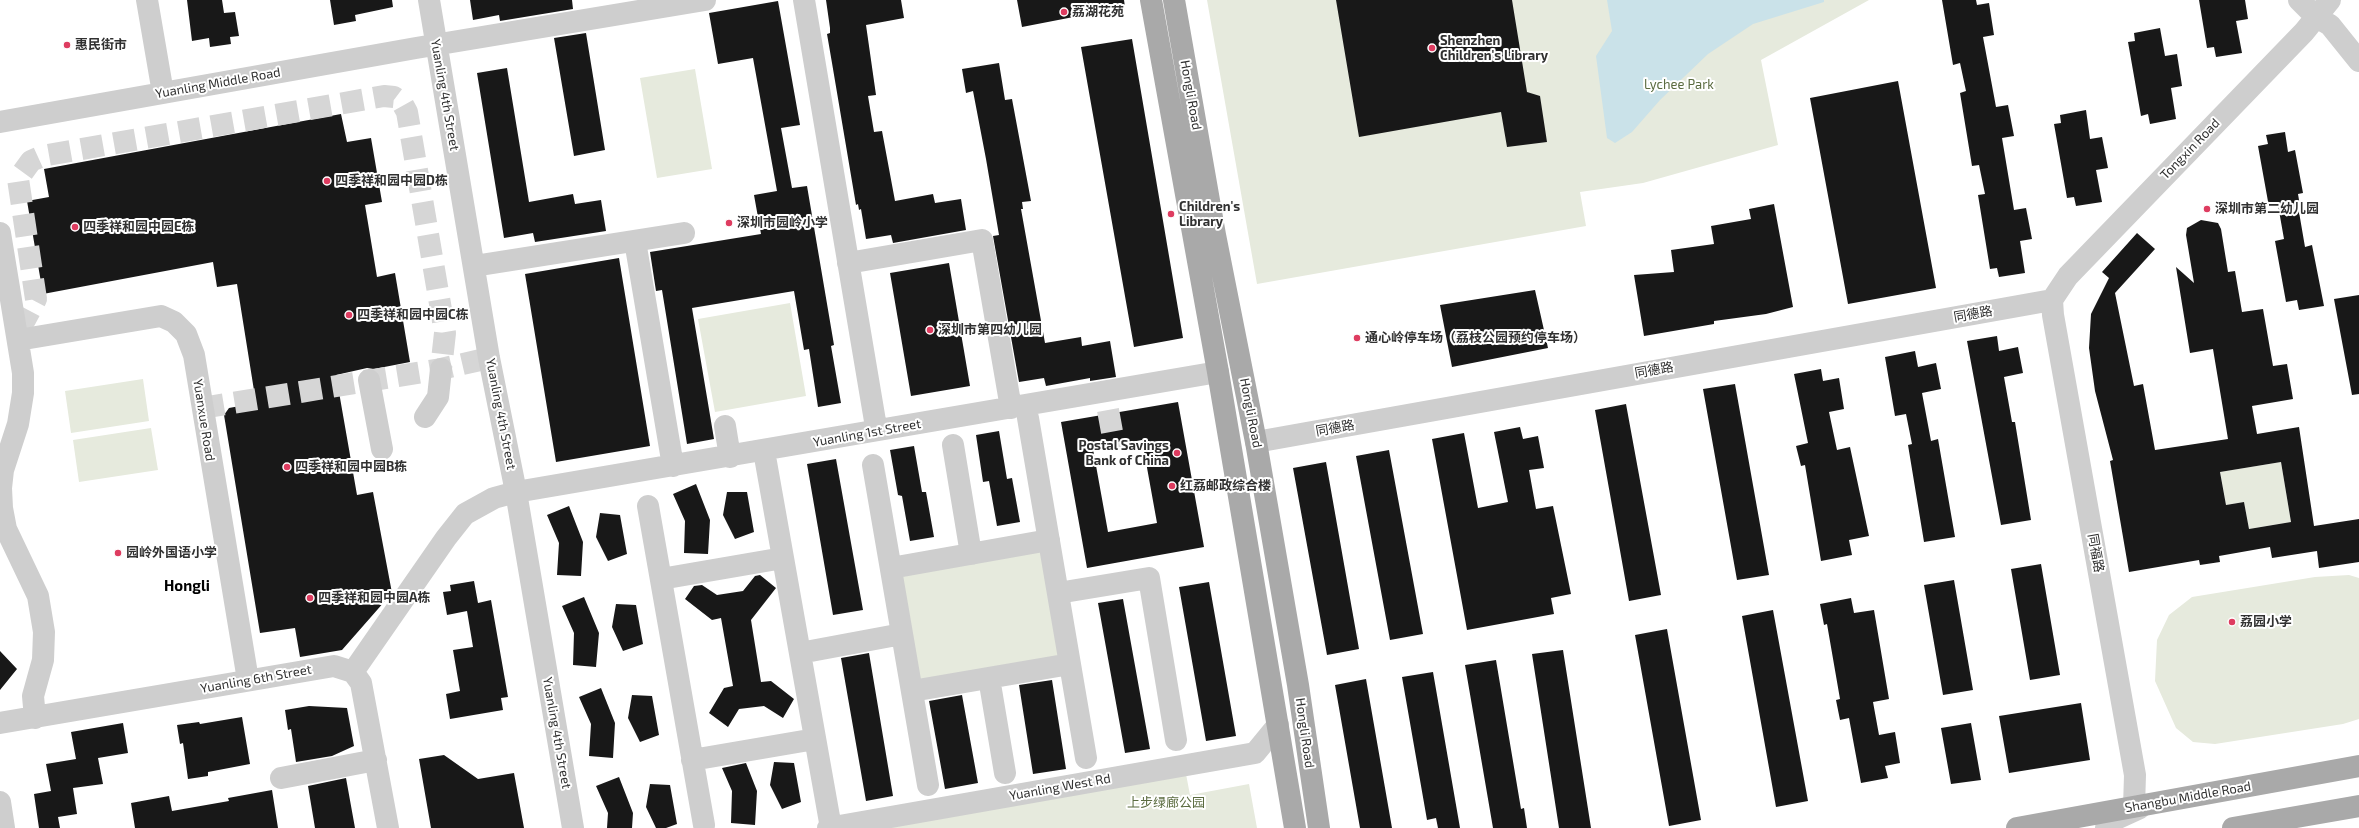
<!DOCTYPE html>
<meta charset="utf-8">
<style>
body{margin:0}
canvas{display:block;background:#fff}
</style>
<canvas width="2359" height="828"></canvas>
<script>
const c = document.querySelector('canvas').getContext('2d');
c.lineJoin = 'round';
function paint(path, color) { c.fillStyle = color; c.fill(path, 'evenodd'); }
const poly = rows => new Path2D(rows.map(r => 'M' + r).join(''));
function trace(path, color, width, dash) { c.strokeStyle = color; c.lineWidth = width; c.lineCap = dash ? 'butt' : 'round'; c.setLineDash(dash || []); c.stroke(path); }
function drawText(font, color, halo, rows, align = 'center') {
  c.font = font + ' "Exo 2","Noto Sans SC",sans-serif'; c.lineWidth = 4; c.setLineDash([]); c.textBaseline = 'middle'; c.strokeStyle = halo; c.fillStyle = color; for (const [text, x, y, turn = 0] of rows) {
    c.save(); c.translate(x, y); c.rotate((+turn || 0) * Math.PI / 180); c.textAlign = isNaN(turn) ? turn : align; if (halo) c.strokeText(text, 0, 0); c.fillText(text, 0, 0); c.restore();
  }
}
paint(poly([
 [1207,0,1869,0,1761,60,1778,145,1643,183,1580,192,1586,226,1257,284],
 [695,69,712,169,657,178,640,78],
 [790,303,806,396,715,412,698,319],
 [143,379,149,421,71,433,65,391],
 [151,428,158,470,79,482,73,440],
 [2281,462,2291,522,2249,529,2244,502,2226,505,2220,472],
 [1035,549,1044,555,1061,652,1057,660,924,682,915,678,899,582,906,571],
 [2349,575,2359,578,2359,719,2343,724,2215,744,2193,742,2176,728,2155,681,2157,640,2169,615,2192,597,2315,577],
 [1186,774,1190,795,1249,784,1257,828,877,828]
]), '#e6eadd');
paint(poly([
 [1607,0,1824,0,1824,2,1753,24,1708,54,1660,100,1632,132,1615,143,1607,138,1596,56,1612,31]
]), '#cae2e9');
paint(poly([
 [187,0,222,0,224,13,235,12,239,36,230,37,231,44,210,47,209,38,192,41],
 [330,0,392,0,393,7,355,15,356,21,334,25],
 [470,0,572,0,573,9,500,21,499,15,473,20],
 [826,0,901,0,904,18,866,25,876,95,868,96,874,132,882,131,895,201,933,194,935,203,961,199,966,230,893,243,891,235,866,239,861,209,859,210,858,204,856,205,832,63,827,34,830,33,830,28],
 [1017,0,1124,0,1125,7,1022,27],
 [1336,0,1512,0,1527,92,1540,96,1547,142,1507,147,1501,112,1359,137],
 [1942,0,1976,0,1977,5,1989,3,1994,35,1983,37,1996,107,2008,105,2014,136,2002,138,2014,210,2026,208,2032,239,2020,241,2025,273,1999,277,1997,268,1990,269,1978,195,1985,194,1979,165,1972,166,1960,93,1966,91,1960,63,1953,65],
 [2199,0,2245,0,2248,19,2236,21,2242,53,2216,57,2214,47,2207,48],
 [778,1,800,125,781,128,792,188,807,186,834,345,831,346,841,403,818,407,809,349,804,350,794,291,692,308,714,439,687,444,662,290,656,291,650,252,761,234,754,195,777,191,753,58,718,64,709,13],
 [2160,28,2165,56,2177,54,2182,86,2171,88,2176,119,2150,124,2148,114,2141,116,2128,42,2135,41,2134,33],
 [586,33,605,150,574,156,554,38],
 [1132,39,1183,338,1134,347,1081,47],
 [999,63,1005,100,1012,99,1031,201,1022,202,1023,209,1021,209,1045,343,1081,337,1082,346,1110,341,1116,377,1090,381,1090,378,1046,386,1044,378,1019,382,993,236,999,235,986,159,973,91,966,93,962,69],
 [507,68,529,202,573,194,575,204,601,200,606,231,535,242,533,233,504,238,477,73],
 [1898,81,1936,288,1848,304,1810,98],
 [2086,110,2090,139,2102,137,2108,168,2096,170,2102,202,2076,206,2074,197,2067,198,2054,124,2061,123,2060,115],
 [341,114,347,142,371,138,382,202,365,205,377,277,395,273,410,362,374,369,367,368,336,375,357,495,373,492,392,593,342,650,300,657,295,628,260,633,224,415,229,408,256,403,237,284,217,287,213,262,43,294,27,201,49,197,44,169],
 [2285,132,2288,152,2295,150,2303,193,2298,194,2301,212,2299,212,2305,247,2312,245,2324,306,2299,310,2297,300,2286,302,2275,241,2284,239,2278,205,2269,207,2258,146,2268,144,2266,135],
 [1774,204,1793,307,1766,314,1714,321,1714,324,1644,336,1634,275,1674,272,1671,250,1714,244,1711,226,1751,219,1749,209],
 [2201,220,2218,223,2221,229,2228,272,2235,271,2242,312,2263,309,2273,366,2287,364,2293,399,2252,406,2257,434,2299,427,2314,526,2359,519,2359,562,2319,568,2317,551,2272,558,2270,547,2219,556,2220,562,2200,565,2199,560,2129,572,2110,461,2113,460,2095,391,2089,348,2091,314,2109,278,2102,272,2137,233,2155,249,2115,293,2134,386,2143,384,2155,450,2228,439,2213,349,2190,353,2176,267,2194,283,2186,235,2187,228],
 [2281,462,2291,522,2249,529,2244,502,2226,505,2220,472],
 [619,258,650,446,556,462,525,274],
 [949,263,970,386,911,396,890,273],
 [1535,290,1548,348,1452,367,1440,305],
 [2359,295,2359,394,2352,395,2334,299],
 [1997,336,1999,351,2018,347,2023,373,2004,377,2012,422,2015,422,2031,520,2001,525,1967,341],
 [1915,351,1918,367,1936,363,1941,389,1922,393,1931,441,1938,439,1955,537,1924,542,1908,445,1912,444,1906,414,1895,416,1885,357],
 [1821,369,1823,381,1839,378,1844,409,1829,412,1837,450,1850,447,1869,536,1849,540,1852,555,1821,561,1805,465,1801,466,1796,446,1808,443,1794,374],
 [1735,384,1769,575,1737,580,1703,389],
 [1178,402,1204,547,1087,568,1061,422],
 [1142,440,1157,523,1108,532,1093,449],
 [1626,404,1661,595,1629,601,1595,410],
 [1520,427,1523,439,1538,436,1544,468,1529,470,1536,509,1553,506,1571,594,1551,598,1554,614,1467,630,1432,439,1464,433,1478,508,1508,502,1494,432],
 [999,431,1007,479,1012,478,1020,522,997,526,989,481,983,482,976,435],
 [914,446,922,492,926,492,934,537,910,541,902,496,898,495,890,450],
 [1389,450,1423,634,1390,640,1356,456],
 [836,459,863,610,833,615,807,464],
 [1326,462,1359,649,1327,655,1293,468],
 [696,484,710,520,708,554,684,553,685,521,673,494],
 [727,492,747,492,754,532,735,539,723,515],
 [569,506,583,542,581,576,557,575,559,543,547,515],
 [600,513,620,515,627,554,608,561,596,537],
 [2041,564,2060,675,2030,680,2011,569],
 [760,575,776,588,751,620,761,682,771,681,794,699,783,718,764,706,739,709,728,727,709,713,724,688,733,686,721,618,712,620,685,599,694,586,702,585,717,595,743,591,755,576],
 [1954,580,1973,690,1943,695,1924,585],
 [474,581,478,603,491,600,508,697,501,698,503,710,450,719,446,694,460,691,453,650,473,647,467,611,447,615,443,592,451,591,450,585],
 [1209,582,1236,736,1206,741,1179,587],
 [584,597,599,633,596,667,573,665,574,633,562,606],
 [1851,598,1854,613,1874,610,1889,699,1873,702,1879,735,1895,732,1900,763,1885,766,1888,778,1861,783,1849,718,1840,720,1836,700,1840,699,1827,624,1824,625,1820,604],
 [1123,599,1150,749,1125,753,1098,603],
 [616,604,636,605,643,644,623,651,612,627],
 [1773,610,1808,801,1776,807,1742,616],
 [1667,629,1701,820,1669,826,1635,635],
 [1563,650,1591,828,1559,828,1532,654],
 [0,651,17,669,0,690],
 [869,653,893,796,866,801,841,658],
 [1496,660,1521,809,1524,808,1527,828,1493,828,1465,665],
 [1433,672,1460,828,1438,828,1436,818,1427,820,1402,677],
 [1366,679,1392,828,1360,828,1335,685],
 [1052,680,1066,769,1033,774,1019,685],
 [601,688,615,723,613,758,589,756,591,724,579,697],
 [632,695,652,696,659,735,640,742,628,718],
 [962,695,978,783,945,789,929,701],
 [2081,703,2090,760,2009,773,1999,716],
 [309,706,347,708,354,746,332,756,296,762,291,729,288,730,285,710],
 [242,717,250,764,208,772,208,776,188,779,183,743,180,744,177,725,199,722,200,724],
 [123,723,128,753,98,758,103,784,73,788,77,814,58,817,60,828,39,828,34,794,51,791,46,764,76,759,71,732],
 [1971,723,1981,780,1951,784,1941,728],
 [444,755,478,779,514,773,524,828,431,828,419,759],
 [774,762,794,763,801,802,782,809,770,785],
 [746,763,757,791,755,825,731,823,732,791,722,768],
 [619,777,633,813,632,828,607,828,608,813,596,786],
 [346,778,355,828,315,828,308,786],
 [650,784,670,785,677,824,666,828,656,828,646,807],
 [272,790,278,828,135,828,131,803,169,796,172,811,229,801,228,798]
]), '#181818');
trace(poly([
 [15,326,25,320,36,299,18,179,31,161,42,156,384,96,394,97,402,103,407,112,445,333,441,369],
 [202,408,441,369,489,358],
 [1108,410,1115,448]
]), '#d6d6d6', 22, [22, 11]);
trace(poly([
 [147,0,163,93],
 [429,0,489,358,516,492,573,828],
 [804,0,875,421],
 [2299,0,2316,17,2330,25,2359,61],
 [0,122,416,48,705,0],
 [0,233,23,373,23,393,18,424,3,470,1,488,2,508,6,529,38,596,44,632,43,660,33,696,35,718],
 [635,241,673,466],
 [848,263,982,240,1011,408],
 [474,266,684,233],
 [2052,300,2053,315,2135,775,2134,807],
 [2052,300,2068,276,2304,32,2330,0],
 [18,340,161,316,174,322,186,334,194,355,248,680],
 [369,380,382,449],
 [425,417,438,397,441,369],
 [1028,418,1086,758],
 [725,426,730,457],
 [1256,442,2052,300],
 [953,445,971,554],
 [764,451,831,828],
 [873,465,928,785],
 [648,506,704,825],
 [891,568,1049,540],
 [661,579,783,558],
 [1058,593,1149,578,1176,740],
 [800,653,902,634],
 [353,672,446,538,465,514,494,498,516,492,1218,372],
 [989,678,1005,773],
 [912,691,1070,664],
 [0,723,334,666,353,672,361,683,388,828],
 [692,760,815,739],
 [281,778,376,760],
 [0,802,4,828],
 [828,828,1255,753,1278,725],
 [2106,828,2116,819,2140,808]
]), '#cecece', 22);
trace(poly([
 [1151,0,1218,372,1295,828],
 [1174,0,1215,235,1256,442,1298,685,1319,828],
 [2017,828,2359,766],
 [2233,828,2359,806]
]), '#a9a9a9', 22);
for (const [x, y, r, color] of [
 [1064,12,4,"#de3c60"],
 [67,45,4,"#de3c60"],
 [1432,48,4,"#de3c60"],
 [327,181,4,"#de3c60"],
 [2207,209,4,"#de3c60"],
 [1171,214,4,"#de3c60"],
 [729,223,4,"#de3c60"],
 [75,227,4,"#de3c60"],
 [349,315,4,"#de3c60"],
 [930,330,4,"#de3c60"],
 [1357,338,4,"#de3c60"],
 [1177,453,4,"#de3c60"],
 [287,467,4,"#de3c60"],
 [1172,486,4,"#de3c60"],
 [118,553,4,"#de3c60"],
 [310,598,4,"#de3c60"],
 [2232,622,4,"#de3c60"]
]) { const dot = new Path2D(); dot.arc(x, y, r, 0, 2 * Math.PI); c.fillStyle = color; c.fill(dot); trace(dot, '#fff', 1.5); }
drawText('bold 13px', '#313131', '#fff', [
 ["荔湖花苑",1072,12],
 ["Shenzhen",1440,41],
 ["Children's Library",1440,56],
 ["惠民街市",75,45],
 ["四季祥和园中园D栋",335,181],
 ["Children's",1179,207],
 ["Library",1179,222],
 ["深圳市第二幼儿园",2215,209],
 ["深圳市园岭小学",737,223],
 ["四季祥和园中园E栋",83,227],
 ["四季祥和园中园C栋",357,315],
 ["深圳市第四幼儿园",938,330],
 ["通心岭停车场（荔枝公园预约停车场）",1365,338],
 ["Postal Savings",1169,446,"right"],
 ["Bank of China",1169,461,"right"],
 ["四季祥和园中园B栋",295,467],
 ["红荔邮政综合楼",1180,486],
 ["园岭外国语小学",126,553],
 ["四季祥和园中园A栋",318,598],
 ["荔园小学",2240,622]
], 'left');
drawText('13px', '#313131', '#fff', [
 ["Yuanling Middle Road",218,83,-10],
 ["Yuanling 4th Street",445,95,80],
 ["Hongli Road",1191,95,80],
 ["Tongxin Road",2190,149,-46],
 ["同德路",1973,314,-10],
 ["同德路",1654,370,-10],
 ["Hongli Road",1251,413,79],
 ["Yuanling 4th Street",501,414,79],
 ["Yuanxue Road",204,420,81],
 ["同德路",1335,428,-10],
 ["Yuanling 1st Street",867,433,-10],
 ["同福路",2096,553,80],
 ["Yuanling 6th Street",256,679,-10],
 ["Yuanling 4th Street",557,733,80],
 ["Hongli Road",1305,733,82],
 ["Yuanling West Rd",1060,787,-10],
 ["Shangbu Middle Road",2188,797,-10]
]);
drawText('13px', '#5a6b3f', '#fff', [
 ["Lychee Park",1679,85],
 ["上步绿廊公园",1166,803]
]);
drawText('bold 15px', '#000', '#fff', [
 ["Hongli",187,586]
]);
</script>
